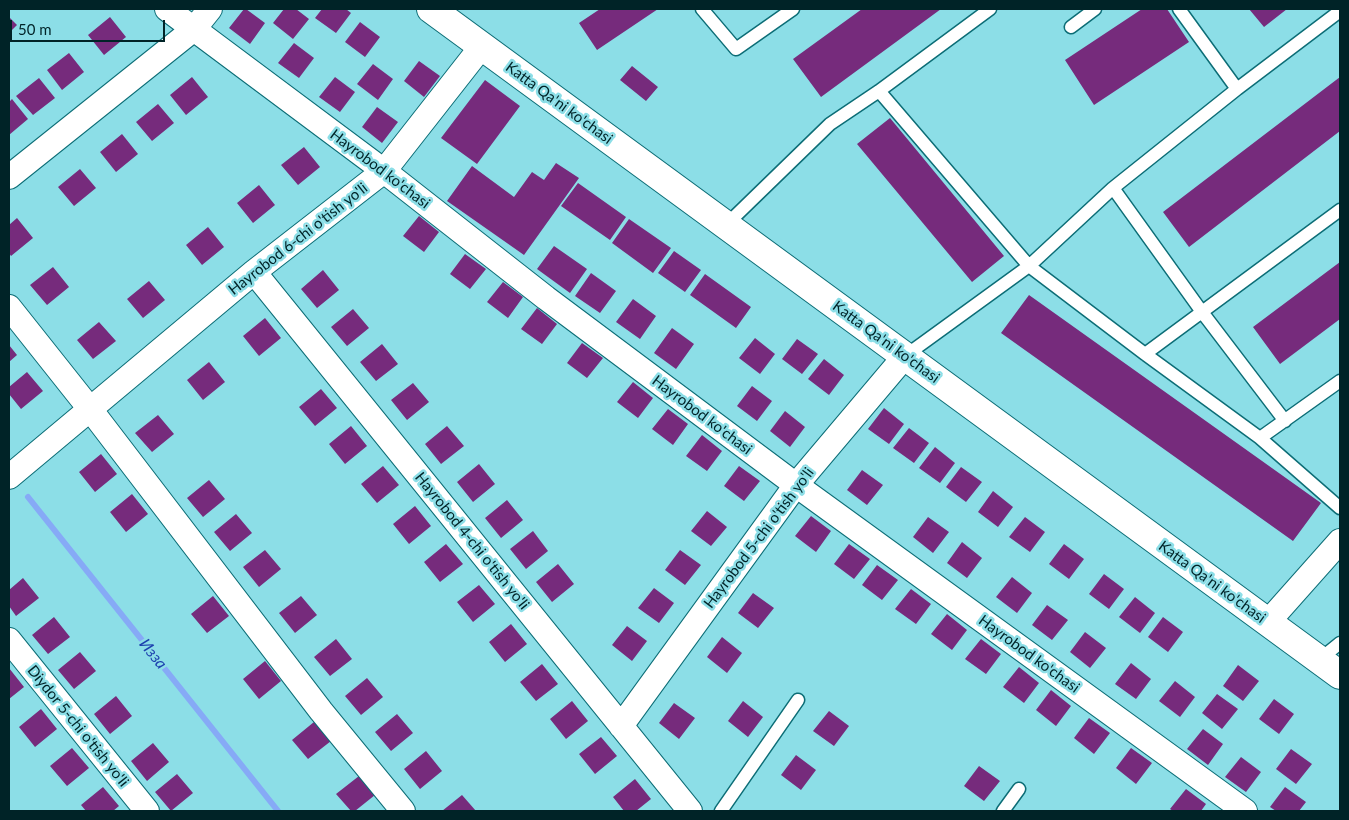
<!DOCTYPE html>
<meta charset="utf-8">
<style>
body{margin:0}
#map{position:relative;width:1349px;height:820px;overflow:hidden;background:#8cdee7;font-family:Lato,sans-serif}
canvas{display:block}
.frame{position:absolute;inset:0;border:10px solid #002327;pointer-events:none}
.scale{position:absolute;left:10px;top:20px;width:155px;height:22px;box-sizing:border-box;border:2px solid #002327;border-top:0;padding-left:6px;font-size:15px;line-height:18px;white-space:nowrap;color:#002327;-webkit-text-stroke:4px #8cdee7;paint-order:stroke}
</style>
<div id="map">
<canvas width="1349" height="820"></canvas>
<div class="frame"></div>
<div class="scale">50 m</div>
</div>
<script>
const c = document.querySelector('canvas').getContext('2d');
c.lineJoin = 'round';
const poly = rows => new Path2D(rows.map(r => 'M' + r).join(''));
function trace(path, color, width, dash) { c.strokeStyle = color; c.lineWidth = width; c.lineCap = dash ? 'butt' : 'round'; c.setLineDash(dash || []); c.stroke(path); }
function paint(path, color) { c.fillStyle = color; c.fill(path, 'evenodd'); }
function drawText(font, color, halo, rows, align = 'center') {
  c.font = font + ' Lato,sans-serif'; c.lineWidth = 5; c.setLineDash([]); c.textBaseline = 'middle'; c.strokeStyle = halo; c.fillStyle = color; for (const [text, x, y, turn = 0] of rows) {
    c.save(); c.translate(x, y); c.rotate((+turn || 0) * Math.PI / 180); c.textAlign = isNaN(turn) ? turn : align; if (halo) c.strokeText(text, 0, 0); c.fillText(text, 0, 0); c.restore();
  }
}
trace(poly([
 [28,497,278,811]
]), '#86aaf6', 6);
paint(poly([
 [244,9,246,9,265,23,250,44,229,28],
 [284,9,296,9,309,19,293,39,273,23],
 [322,9,346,9,351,13,336,33,315,18],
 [600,9,658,9,597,50,579,23],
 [862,9,941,9,821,97,793,59],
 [1142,9,1167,9,1189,42,1094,105,1065,60],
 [1249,9,1287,9,1264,27],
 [9,17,17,25,9,33],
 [110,17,126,37,104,55,88,35],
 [360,22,380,37,365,57,345,42],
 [294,43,314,58,299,78,278,63],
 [69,53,84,72,62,90,47,70],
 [419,61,440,76,424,97,404,81],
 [373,64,393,79,378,100,357,84],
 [632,66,658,87,646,101,620,80],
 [192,77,208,97,186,115,170,95],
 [335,77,355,92,340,112,319,97],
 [1340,77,1340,131,1189,247,1163,212],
 [39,78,55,98,33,115,16,96],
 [485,80,520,106,477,164,441,138],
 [12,99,28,119,9,135,9,102],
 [158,104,174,123,152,141,136,122],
 [377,107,398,122,382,143,362,127],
 [890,118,1004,256,972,282,857,144],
 [122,134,138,154,116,172,100,152],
 [304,147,320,167,298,185,281,165],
 [556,163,579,178,524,255,447,201,472,166,514,197,532,172,544,180],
 [80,169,96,188,74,206,58,187],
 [578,183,626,217,610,240,561,206],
 [259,185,275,205,253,223,237,203],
 [419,216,439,232,424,252,403,236],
 [17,218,33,238,11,256,9,253,9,225],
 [629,219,671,248,653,273,612,243],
 [208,227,224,247,202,265,186,245],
 [554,246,587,269,570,293,537,269],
 [674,251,701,270,685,292,658,273],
 [465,254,486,269,470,289,450,274],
 [1340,262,1340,319,1280,364,1253,327],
 [53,267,69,287,47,305,30,285],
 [323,270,339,290,317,308,301,289],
 [591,273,616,291,600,313,575,296],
 [705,274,751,307,736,328,690,295],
 [149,281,165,300,143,318,127,299],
 [503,282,523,297,508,318,487,302],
 [1029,295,1321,503,1293,541,1001,333],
 [633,299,656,316,640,339,616,322],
 [537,308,557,324,542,344,521,329],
 [353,309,369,328,347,346,331,327],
 [265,318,281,338,259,356,243,336],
 [99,322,116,341,93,359,77,340],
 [672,328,694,344,676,369,654,353],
 [755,338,775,354,760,374,739,358],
 [797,339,818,354,802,374,782,359],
 [582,343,603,358,587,378,567,363],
 [382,344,398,364,376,381,360,362],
 [9,345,17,355,9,362],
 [824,359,844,375,829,395,808,379],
 [209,362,225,382,203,400,187,380],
 [27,372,43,391,21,409,9,394,9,387],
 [633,382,653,398,638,418,617,402],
 [413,383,429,402,407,420,391,400],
 [752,386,772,401,757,421,737,406],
 [321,389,337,408,315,426,299,407],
 [884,408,904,424,889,444,868,429],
 [668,409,688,424,673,445,652,429],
 [785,411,805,427,790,447,770,431],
 [158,415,174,434,152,452,135,433],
 [351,426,367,446,345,464,329,444],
 [447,426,464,446,441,464,425,444],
 [909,428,929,443,914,463,893,448],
 [702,435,722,451,707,471,686,456],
 [935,447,955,463,940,483,919,468],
 [101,454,117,474,95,492,79,472],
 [479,464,495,484,473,502,457,482],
 [383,466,399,485,377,503,361,484],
 [739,466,760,481,744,501,724,486],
 [961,467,982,482,966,502,946,487],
 [862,470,883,485,867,505,847,490],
 [209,480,225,499,203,517,187,498],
 [993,491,1013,507,998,527,978,512],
 [132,494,148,514,126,532,110,512],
 [507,500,523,520,501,538,485,518],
 [415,506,431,526,409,544,393,524],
 [707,511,727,527,711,546,691,531],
 [236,514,252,533,230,551,214,532],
 [811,516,831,531,816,552,795,536],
 [928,517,949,532,933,553,913,537],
 [1025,517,1045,532,1030,552,1009,537],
 [533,531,548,551,526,569,510,549],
 [962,542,982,558,967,578,947,563],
 [446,544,463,564,440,582,424,562],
 [849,544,870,559,854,579,834,564],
 [1064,544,1084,559,1069,579,1049,564],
 [265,550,281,569,259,587,243,567],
 [680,550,701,565,685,585,665,570],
 [558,564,574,584,552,602,536,582],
 [877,565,898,580,882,600,862,585],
 [1104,574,1124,589,1109,609,1089,594],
 [1012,577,1032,593,1017,613,996,597],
 [23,578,39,598,16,616,9,606,9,590],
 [479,585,495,604,473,622,457,602],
 [654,588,674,603,659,623,638,608],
 [911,589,931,604,916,624,895,609],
 [753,593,774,608,758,628,738,613],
 [213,596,229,616,207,633,191,614],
 [301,596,317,615,295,633,279,613],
 [1135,597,1155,613,1140,633,1119,617],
 [1047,605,1068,620,1052,640,1032,625],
 [947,614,967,630,952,650,931,634],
 [54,617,70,637,48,654,32,635],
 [1163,617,1183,632,1168,652,1148,637],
 [511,624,527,644,505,662,489,642],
 [627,626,647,641,632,661,612,645],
 [1085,632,1106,648,1090,668,1070,652],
 [722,637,742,653,727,673,707,657],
 [336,639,352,659,330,676,314,657],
 [981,639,1001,654,986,674,965,659],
 [80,652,96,671,74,689,58,670],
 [265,661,281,681,259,699,243,679],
 [1131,663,1151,679,1136,699,1115,684],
 [542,664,558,684,536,701,520,682],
 [1238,665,1259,681,1243,701,1223,686],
 [1019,667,1039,683,1024,703,1003,687],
 [9,668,24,687,9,699],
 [367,678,383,697,361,715,345,696],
 [1175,681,1195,697,1180,717,1159,701],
 [1051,690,1071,706,1056,726,1036,710],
 [1217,694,1238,709,1222,729,1202,713],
 [116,696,132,716,110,734,94,714],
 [1274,699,1294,714,1279,734,1259,719],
 [572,701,588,721,566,739,550,719],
 [743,701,763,717,748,737,728,721],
 [674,703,695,718,679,739,659,723],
 [41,709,57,729,35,747,19,727],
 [829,711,849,726,834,746,813,731],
 [397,714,413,733,391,751,375,732],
 [1089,718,1110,733,1094,754,1074,738],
 [314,722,331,741,308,759,292,740],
 [1203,729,1223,744,1208,765,1187,749],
 [601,737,617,756,595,774,579,754],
 [153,743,169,762,147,781,131,761],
 [72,748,89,768,67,786,50,766],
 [1131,748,1152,763,1136,784,1116,768],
 [1291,749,1312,764,1296,784,1276,769],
 [426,751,442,771,420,789,404,769],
 [796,755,816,770,801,790,781,775],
 [1241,757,1261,772,1246,792,1225,777],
 [979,766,1000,781,984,801,964,786],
 [177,774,193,793,171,811,155,792],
 [359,776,375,795,355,811,351,811,336,794],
 [635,779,651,799,636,811,624,811,613,797],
 [103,787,119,806,113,811,86,811,81,805],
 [1285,787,1306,802,1299,811,1276,811,1270,807],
 [1186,789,1206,804,1201,811,1173,811,1170,809],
 [462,795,476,811,442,811]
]), '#762b7c');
const lane = poly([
 [702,9,736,49,793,9],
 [1179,9,1237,89],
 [1071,27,1095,9],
 [879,91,1029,266,1145,354,1260,438,1340,508],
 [1113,188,1202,312,1285,421],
 [726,225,830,124,879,91,990,9],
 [1145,354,1340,210],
 [905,356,1029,266,1113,188,1237,89,1340,11],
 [1260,438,1340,381],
 [1319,660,1340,643],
 [721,811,798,700],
 [1003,811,1019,789]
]);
const street = poly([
 [167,9,384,171,546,298,796,485,1245,811],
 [9,177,194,29,210,9],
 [254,272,690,811],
 [9,307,90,409,321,711,403,811],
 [9,477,254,272,384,171,482,46],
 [1268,622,1340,541],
 [9,640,147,811],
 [621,726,796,485,905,356]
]);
const secondary = poly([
 [431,9,1340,675]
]);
trace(lane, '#0c6d76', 15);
trace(street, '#0c6d76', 26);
trace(secondary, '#0c6d76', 30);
trace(lane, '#fff', 12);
trace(street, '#fff', 24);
trace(secondary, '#fff', 28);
drawText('15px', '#002327', '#8cdee7', [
 ["Katta Qa'ni ko'chasi",559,103,36],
 ["Hayrobod ko'chasi",380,169,37],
 ["Hayrobod 6-chi o'tish yo'li",298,239,-38],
 ["Katta Qa'ni ko'chasi",886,342,36],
 ["Hayrobod ko'chasi",702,415,37],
 ["Hayrobod 5-chi o'tish yo'li",759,538,-53],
 ["Hayrobod 4-chi o'tish yo'li",472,541,51],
 ["Katta Qa'ni ko'chasi",1212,582,36],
 ["Hayrobod ko'chasi",1029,654,36],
 ["Diydor 5-chi o'tish yo'li",78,726,51]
]);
drawText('italic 16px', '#1c41ae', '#8cdee7', [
 ["Изза",153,654,51]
]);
</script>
